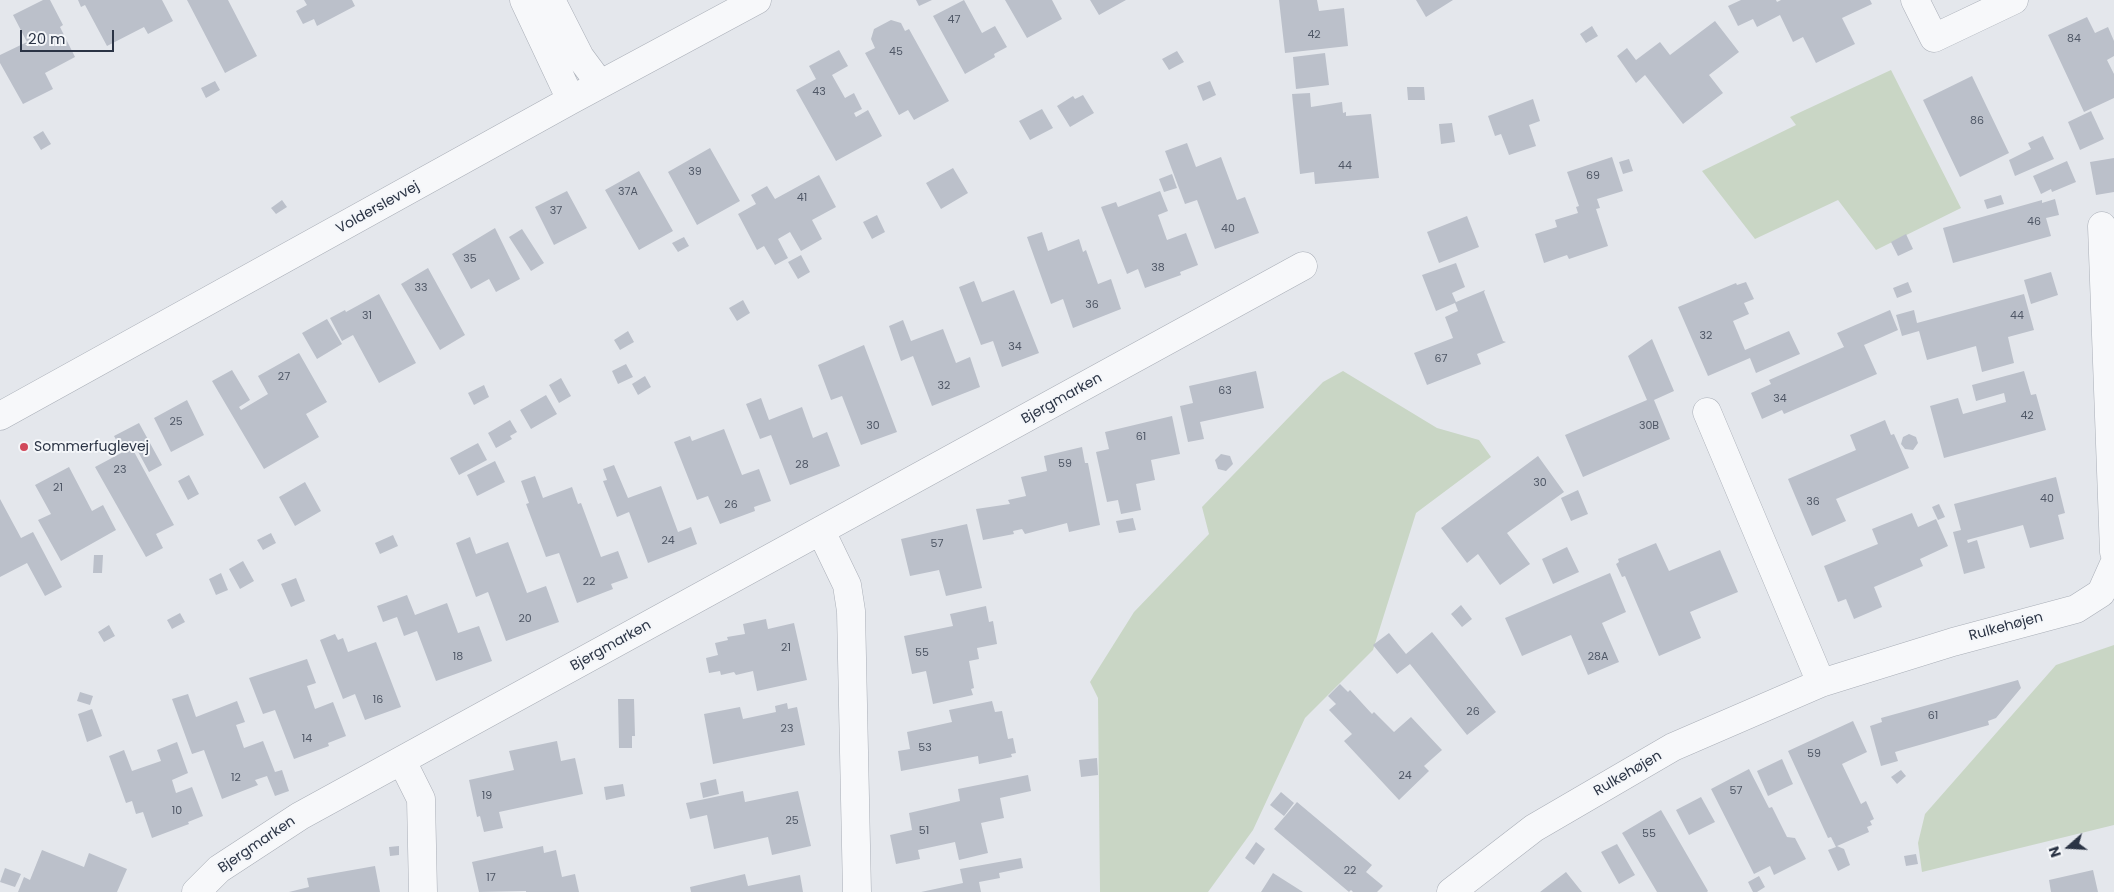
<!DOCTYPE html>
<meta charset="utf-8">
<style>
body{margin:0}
#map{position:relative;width:2114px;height:892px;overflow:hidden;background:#e4e7ec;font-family:Poppins,sans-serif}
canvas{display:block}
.north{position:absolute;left:2044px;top:822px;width:50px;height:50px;-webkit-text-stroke:4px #f4f6f9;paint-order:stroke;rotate:251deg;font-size:14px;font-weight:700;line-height:20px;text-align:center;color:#2b3445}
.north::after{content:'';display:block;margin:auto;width:18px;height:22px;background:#2b3445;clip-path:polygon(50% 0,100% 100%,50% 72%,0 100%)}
.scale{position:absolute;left:20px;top:30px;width:94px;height:22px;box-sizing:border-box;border:2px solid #2b3445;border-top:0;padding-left:6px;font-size:15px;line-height:18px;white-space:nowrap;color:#2b3445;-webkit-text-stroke:4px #f4f6f9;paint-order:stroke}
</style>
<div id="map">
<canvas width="2114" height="892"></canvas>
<div class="north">N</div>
<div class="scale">20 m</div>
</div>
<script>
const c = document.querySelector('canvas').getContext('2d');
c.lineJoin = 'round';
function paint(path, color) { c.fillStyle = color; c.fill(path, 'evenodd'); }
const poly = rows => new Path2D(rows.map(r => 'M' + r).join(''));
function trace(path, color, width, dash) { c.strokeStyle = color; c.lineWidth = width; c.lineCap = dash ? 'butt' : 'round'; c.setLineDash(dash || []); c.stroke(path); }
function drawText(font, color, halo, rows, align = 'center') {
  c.font = font + ' Poppins,sans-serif'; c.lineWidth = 4; c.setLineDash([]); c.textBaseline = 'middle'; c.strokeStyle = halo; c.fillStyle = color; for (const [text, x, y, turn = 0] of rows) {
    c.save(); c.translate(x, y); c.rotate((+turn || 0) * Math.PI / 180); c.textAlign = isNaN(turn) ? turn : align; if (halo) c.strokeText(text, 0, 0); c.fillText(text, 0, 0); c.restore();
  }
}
paint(poly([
 [1891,70,1961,208,1876,250,1838,200,1755,239,1702,171,1796,125,1790,117],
 [1343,371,1437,428,1479,440,1491,457,1416,513,1373,650,1305,718,1253,830,1208,892,1100,892,1098,698,1090,682,1134,612,1209,534,1202,507,1323,382],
 [2114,645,2114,825,1922,872,1918,843,1925,814,2056,665]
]), '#c9d6c5');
paint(poly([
 [43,0,50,0,63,25,60,27,75,57,45,73,53,89,23,104,0,63,0,55,27,42,13,15],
 [78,0,162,0,173,21,148,34,144,27,107,46,85,5,81,7],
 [187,0,228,0,257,56,225,73],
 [304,0,352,0,355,6,317,26,314,19,303,24,296,11,307,5],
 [916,0,932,0,919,6],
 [964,0,982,33,995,26,1007,47,994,54,995,57,965,74,933,16],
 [1005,0,1052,0,1062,19,1027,38],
 [1090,0,1126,0,1099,15],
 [1279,0,1317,0,1319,11,1344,8,1348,46,1285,53],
 [1416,0,1453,0,1426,17],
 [1741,0,1776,0,1777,2,1781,0,1870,0,1872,4,1842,18,1855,44,1816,63,1803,37,1793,42,1780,15,1757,27,1753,19,1738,26,1728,6],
 [2087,17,2095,33,2108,27,2114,41,2114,56,2107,60,2114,74,2114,98,2084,112,2048,35],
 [891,20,901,23,905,31,909,29,949,101,914,120,908,110,899,115,865,53,875,48,871,39,874,29],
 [1715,21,1739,52,1709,75,1723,93,1683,124,1645,75,1636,83,1617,56,1627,48,1636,60,1660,42,1670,55],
 [1592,26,1598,36,1586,43,1580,34],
 [839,50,848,66,832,75,845,98,854,93,862,109,854,113,856,117,868,110,882,136,836,161,796,90,816,79,809,66],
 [1177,51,1184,62,1169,70,1162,59],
 [1325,53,1329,85,1296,89,1293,57],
 [1972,76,2009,153,1960,177,1923,100],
 [215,81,220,90,206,98,201,88],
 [1210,81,1216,95,1203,101,1197,86],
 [1407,87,1424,87,1425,100,1408,100],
 [1310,93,1311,107,1342,102,1343,113,1346,112,1346,116,1371,114,1379,178,1315,184,1314,172,1300,174,1292,94],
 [1083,95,1094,113,1070,127,1057,106,1073,96,1075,99],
 [1533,99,1540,121,1529,125,1536,146,1509,155,1501,134,1495,136,1488,116],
 [1042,109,1053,128,1030,140,1019,121],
 [2091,111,2104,139,2080,150,2068,122],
 [1452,123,1455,142,1441,144,1439,124],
 [43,131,51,144,41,150,33,137],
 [2043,136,2054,159,2015,176,2009,160,2031,149,2028,143],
 [1187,143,1196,167,1221,157,1237,200,1245,197,1259,233,1215,249,1197,200,1185,204,1165,151],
 [710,148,740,201,697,225,668,172],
 [1612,157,1623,191,1597,199,1600,208,1596,209,1608,246,1569,259,1567,255,1544,263,1535,234,1557,227,1555,220,1578,213,1576,207,1579,206,1567,172],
 [2114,158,2114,192,2096,195,2090,162],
 [1629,159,1633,171,1623,174,1619,162],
 [2067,161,2076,182,2052,192,2051,189,2041,194,2033,176],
 [953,168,968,193,941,209,926,183],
 [639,171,673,231,639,250,605,190],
 [1172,174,1177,188,1164,192,1159,179],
 [819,175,836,207,812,220,822,239,801,251,790,232,778,239,788,258,775,265,764,246,757,250,738,214,756,204,751,195,767,186,775,199],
 [567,191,587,228,554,245,535,207],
 [1160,191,1168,211,1158,215,1167,240,1186,233,1198,265,1180,272,1181,275,1145,288,1138,269,1127,274,1101,207,1116,202,1118,207],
 [2001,195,2004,204,1987,209,1984,200],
 [2055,199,2059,215,2046,218,2051,236,1953,263,1943,228,2042,200,2042,203],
 [282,200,287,207,276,214,271,208],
 [877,215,885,232,872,239,863,222],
 [1467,216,1479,247,1439,263,1427,232],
 [495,228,520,279,496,292,489,279,471,289,452,254],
 [522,229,544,263,531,271,509,237],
 [1042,232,1048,251,1079,239,1083,252,1086,250,1098,284,1111,279,1121,309,1073,328,1063,299,1051,304,1027,237],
 [1906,234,1913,249,1898,256,1891,242],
 [684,237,689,246,678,252,672,243],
 [801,255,810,272,798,279,788,262],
 [1456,263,1465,287,1452,293,1456,302,1485,290,1484,292,1503,341,1506,342,1477,354,1481,364,1427,385,1414,353,1453,338,1445,317,1458,311,1455,303,1436,311,1422,275],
 [428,268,465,335,440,350,401,284],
 [2051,272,2058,295,2031,304,2024,280],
 [974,281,982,302,1014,290,1039,353,1002,367,993,341,981,345,959,287],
 [1746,282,1754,299,1744,303,1749,314,1733,321,1745,350,1789,331,1800,354,1756,373,1750,358,1708,376,1678,307,1736,283,1737,285],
 [1908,282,1912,292,1897,298,1893,288],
 [379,294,416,363,379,383,353,335,342,341,330,318,345,310,346,312],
 [2024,294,2034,330,2008,337,2014,363,1982,372,1976,346,1927,360,1919,331,1902,336,1896,315,1914,310,1917,323],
 [743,300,750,313,737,321,729,308],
 [1890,310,1898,330,1864,345,1877,374,1784,414,1782,410,1762,419,1751,393,1771,384,1769,380,1844,347,1837,333],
 [327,319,342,344,317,359,302,333],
 [903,320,911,341,943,329,956,363,970,357,980,387,932,406,913,356,901,361,889,326],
 [628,331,634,342,620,350,614,340],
 [1652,339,1674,391,1654,400,1670,439,1583,477,1565,435,1647,400,1628,356],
 [864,345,897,432,861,445,842,396,831,400,818,365],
 [299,353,327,402,306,414,319,437,264,469,212,381,232,370,250,400,239,407,241,410,268,394,258,376],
 [626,364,633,377,618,384,612,371],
 [1256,371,1264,408,1200,422,1204,439,1188,442,1180,406,1193,403,1189,386],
 [2024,371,2031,395,2036,394,2046,430,1944,458,1930,406,1958,398,1963,414,2006,402,2004,393,1976,401,1972,385],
 [645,376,651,387,638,395,632,384],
 [561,378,571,396,559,403,549,385],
 [484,385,489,397,474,405,468,393],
 [546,395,557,414,531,429,520,410],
 [761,398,769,420,802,407,813,438,827,432,840,466,790,485,771,435,760,439,746,404],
 [187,400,204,435,171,452,154,418],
 [1172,416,1180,454,1151,460,1155,480,1136,484,1141,510,1121,514,1118,500,1107,502,1096,452,1109,449,1105,432],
 [510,420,517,432,510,436,512,439,496,448,488,433],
 [1885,420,1891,435,1894,434,1909,468,1836,499,1846,521,1812,536,1788,479,1856,450,1850,435],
 [139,423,162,465,149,472,135,446,132,448,174,525,156,534,163,548,146,557,95,467,123,452,114,436],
 [724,429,742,475,759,469,771,501,754,507,755,511,720,524,708,496,697,500,674,442,690,436,692,441],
 [1909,434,1916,437,1918,443,1913,450,1905,449,1901,444,1903,437],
 [478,443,487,460,459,475,450,458],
 [1082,447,1085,463,1088,463,1100,525,1069,532,1067,523,1025,534,1022,529,1013,531,1014,534,983,540,976,509,1010,504,1008,500,1026,496,1021,477,1047,471,1044,456],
 [1221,454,1230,456,1233,464,1226,471,1218,469,1215,460],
 [1538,456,1564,492,1507,533,1530,564,1500,585,1478,554,1467,563,1441,528],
 [495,461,505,482,477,496,467,475],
 [614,465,628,498,661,486,678,532,691,527,697,544,648,563,629,512,617,517,603,481,607,480,603,469],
 [69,467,92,511,103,505,116,530,61,561,38,520,51,514,35,485],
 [189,475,199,494,188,500,178,481],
 [535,476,543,498,572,487,578,504,581,503,601,557,618,551,628,578,611,584,613,589,577,603,559,553,546,557,526,504,529,503,521,481],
 [2056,477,2065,513,2058,515,2064,539,2030,548,2023,525,1967,540,1968,543,1977,540,1985,568,1964,574,1953,532,1961,530,1954,504],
 [305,482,321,511,295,526,279,497],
 [1578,490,1588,514,1571,521,1561,498],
 [0,499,21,538,33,532,62,587,45,596,27,563,0,577],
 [1939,504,1945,517,1938,520,1932,507],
 [1912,513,1918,527,1936,519,1948,546,1920,559,1923,566,1874,587,1882,607,1854,619,1846,599,1838,602,1824,566,1878,544,1872,529],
 [1133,518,1136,530,1119,533,1116,521],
 [967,524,982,588,946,596,939,570,910,576,901,539],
 [271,533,276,543,263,550,257,540],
 [393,535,398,546,380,554,375,543],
 [470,537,476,554,508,542,527,593,546,586,559,622,506,641,488,592,476,597,456,543],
 [1656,543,1669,571,1720,550,1738,592,1690,612,1701,638,1659,656,1625,576,1622,577,1616,564,1619,562,1618,559],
 [1567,547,1579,572,1553,584,1542,559],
 [94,555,103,555,102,573,93,573],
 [243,561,254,581,240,589,229,569],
 [221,573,228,590,216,595,209,579],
 [1610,573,1626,612,1602,623,1619,662,1588,675,1571,635,1522,656,1505,618],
 [296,578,305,601,291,607,281,584],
 [407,595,415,615,447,603,458,633,479,626,492,661,436,681,417,631,404,636,397,617,383,622,377,606],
 [1461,605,1472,619,1462,627,1451,614],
 [986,606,989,622,993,621,997,644,977,648,979,659,969,661,974,688,971,689,973,695,933,704,926,671,912,674,904,636,953,626,950,614],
 [180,613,185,622,172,629,167,620],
 [766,619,768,629,794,623,807,680,757,691,753,671,736,675,734,672,721,675,720,671,709,673,706,658,718,655,715,643,728,640,727,637,745,634,743,624],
 [109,625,115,636,104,642,98,632],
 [1432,632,1496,712,1467,735,1410,664,1397,674,1373,645,1389,633,1406,654],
 [335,634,338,640,343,638,348,652,376,642,401,707,365,720,355,694,343,699,320,640],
 [307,659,316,683,307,686,315,709,333,702,346,736,328,743,329,746,294,759,275,710,263,714,249,678],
 [2018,680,2021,688,1996,718,1988,721,1989,725,1895,752,1898,761,1881,766,1870,726,1882,722,1881,718],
 [1340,684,1348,692,1350,690,1372,714,1374,712,1394,732,1411,717,1442,750,1424,766,1429,771,1399,800,1344,741,1352,734,1329,710,1336,704,1328,696],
 [80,692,93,696,90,705,77,701],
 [188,694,196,717,237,701,245,722,236,725,244,748,263,741,275,772,282,770,289,791,275,796,267,776,255,780,258,785,222,799,204,750,192,754,172,699],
 [618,699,634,699,635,736,632,736,632,748,619,748],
 [992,701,995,712,1002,711,1008,739,1013,738,1016,753,1011,754,1012,757,979,764,978,756,901,771,898,751,910,749,907,732,952,722,949,710],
 [787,703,788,709,797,707,805,745,713,764,704,714,740,707,743,719,776,712,775,706],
 [92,709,102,736,87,742,78,714],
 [1853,721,1867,752,1842,764,1861,804,1866,801,1874,819,1870,821,1872,825,1867,827,1869,832,1837,846,1844,849,1850,865,1838,871,1828,850,1836,847,1831,837,1828,838,1788,751],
 [557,741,561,761,575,758,583,794,499,812,503,828,484,832,480,816,477,817,469,780,514,770,509,751],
 [177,742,188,773,172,780,176,793,192,787,203,816,188,822,189,824,152,838,143,812,136,814,132,801,126,803,109,756,124,750,132,771,161,761,157,750],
 [1097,758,1098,775,1081,777,1079,760],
 [1782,759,1793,784,1768,796,1757,771],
 [1749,769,1769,808,1772,807,1787,837,1795,838,1806,859,1774,875,1770,866,1754,874,1711,789],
 [1901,770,1906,776,1897,784,1891,777],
 [1028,775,1031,791,1000,798,1004,818,981,823,988,853,959,860,955,842,918,850,920,859,896,864,890,835,912,830,909,813,960,801,958,789],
 [716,779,719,794,703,798,700,783],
 [623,784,625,796,606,800,604,787],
 [743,791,745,802,798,791,811,846,772,855,768,837,714,849,707,815,690,819,686,803],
 [1281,792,1294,803,1284,816,1270,805],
 [1701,797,1715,822,1689,835,1676,810],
 [1297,802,1372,865,1366,872,1383,886,1377,892,1353,892,1351,890,1349,892,1274,829],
 [1661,810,1708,891,1707,892,1657,892,1622,833],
 [1256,842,1265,849,1254,865,1245,858],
 [1617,844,1635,875,1619,884,1601,852],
 [399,846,399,855,390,856,389,847],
 [543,846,544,853,556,850,562,877,575,874,579,892,526,892,526,891,479,892,472,862],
 [42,850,84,867,89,853,127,869,117,892,18,892,24,877,30,880],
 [1916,854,1918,864,1906,866,1904,856],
 [1021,858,1023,868,999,873,1000,878,979,882,981,892,921,892,963,883,960,869],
 [375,866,380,892,289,892,309,887,307,878],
 [5,868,21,874,15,887,0,882],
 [2093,870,2098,892,2051,892,2049,880],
 [1566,872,1582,892,1540,892],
 [1273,873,1303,892,1261,892],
 [745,874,748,886,800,875,803,892,691,892,690,887],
 [1759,876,1765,887,1757,892,1753,892,1748,882]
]), '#bbc0ca');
const minor = poly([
 [524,0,571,100],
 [551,0,580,57,600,84],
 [1915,0,1934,38,2014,0],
 [2102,226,2114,552],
 [1707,412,1821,683],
 [0,416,571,100,757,0],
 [821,531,847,585,851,611,857,892],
 [402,761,421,799,423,892],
 [196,892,219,869,300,816,1303,266],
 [1451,892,1534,828,1673,747,1821,683,1953,642,2076,609,2101,593,2114,564]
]);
trace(minor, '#a9aeb7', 29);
trace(minor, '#f7f8fa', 28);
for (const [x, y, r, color] of [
 [24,447,5,"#d1495b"]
]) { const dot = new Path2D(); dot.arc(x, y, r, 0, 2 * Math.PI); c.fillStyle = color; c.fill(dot); trace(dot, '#f4f6f9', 2); }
drawText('11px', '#4f5766', null, [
 ["47",954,20],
 ["42",1314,35],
 ["84",2074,39],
 ["45",896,52],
 ["43",819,92],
 ["86",1977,121],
 ["44",1345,166],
 ["39",695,172],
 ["69",1593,176],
 ["37A",628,192],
 ["41",802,198],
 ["37",556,211],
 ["46",2034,222],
 ["40",1228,229],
 ["35",470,259],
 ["38",1158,268],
 ["33",421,288],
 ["36",1092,305],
 ["31",367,316],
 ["44",2017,316],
 ["32",1706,336],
 ["34",1015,347],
 ["67",1441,359],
 ["27",284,377],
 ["32",944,386],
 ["63",1225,391],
 ["34",1780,399],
 ["42",2027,416],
 ["25",176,422],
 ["30",873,426],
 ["30B",1649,426],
 ["61",1141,437],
 ["59",1065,464],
 ["28",802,465],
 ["23",120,470],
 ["30",1540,483],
 ["21",58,488],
 ["40",2047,499],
 ["36",1813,502],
 ["26",731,505],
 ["24",668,541],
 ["57",937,544],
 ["22",589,582],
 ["20",525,619],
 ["21",786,648],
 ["55",922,653],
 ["18",458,657],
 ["28A",1598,657],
 ["16",378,700],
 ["26",1473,712],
 ["61",1933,716],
 ["23",787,729],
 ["14",307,739],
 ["53",925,748],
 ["59",1814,754],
 ["24",1405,776],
 ["12",236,778],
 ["57",1736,791],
 ["19",487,796],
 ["10",177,811],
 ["25",792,821],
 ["51",924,831],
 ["55",1649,834],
 ["22",1350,871],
 ["17",491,878]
]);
drawText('14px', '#2b3445', '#f4f6f9', [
 ["Volderslevvej",378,208,-29],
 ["Bjergmarken",1062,399,-29],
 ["Rulkehøjen",2006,627,-15],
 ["Bjergmarken",611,646,-29],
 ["Rulkehøjen",1628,774,-30],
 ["Bjergmarken",257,845,-34]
]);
drawText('14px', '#2b3445', '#f4f6f9', [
 ["Sommerfuglevej",34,447]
], 'left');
</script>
